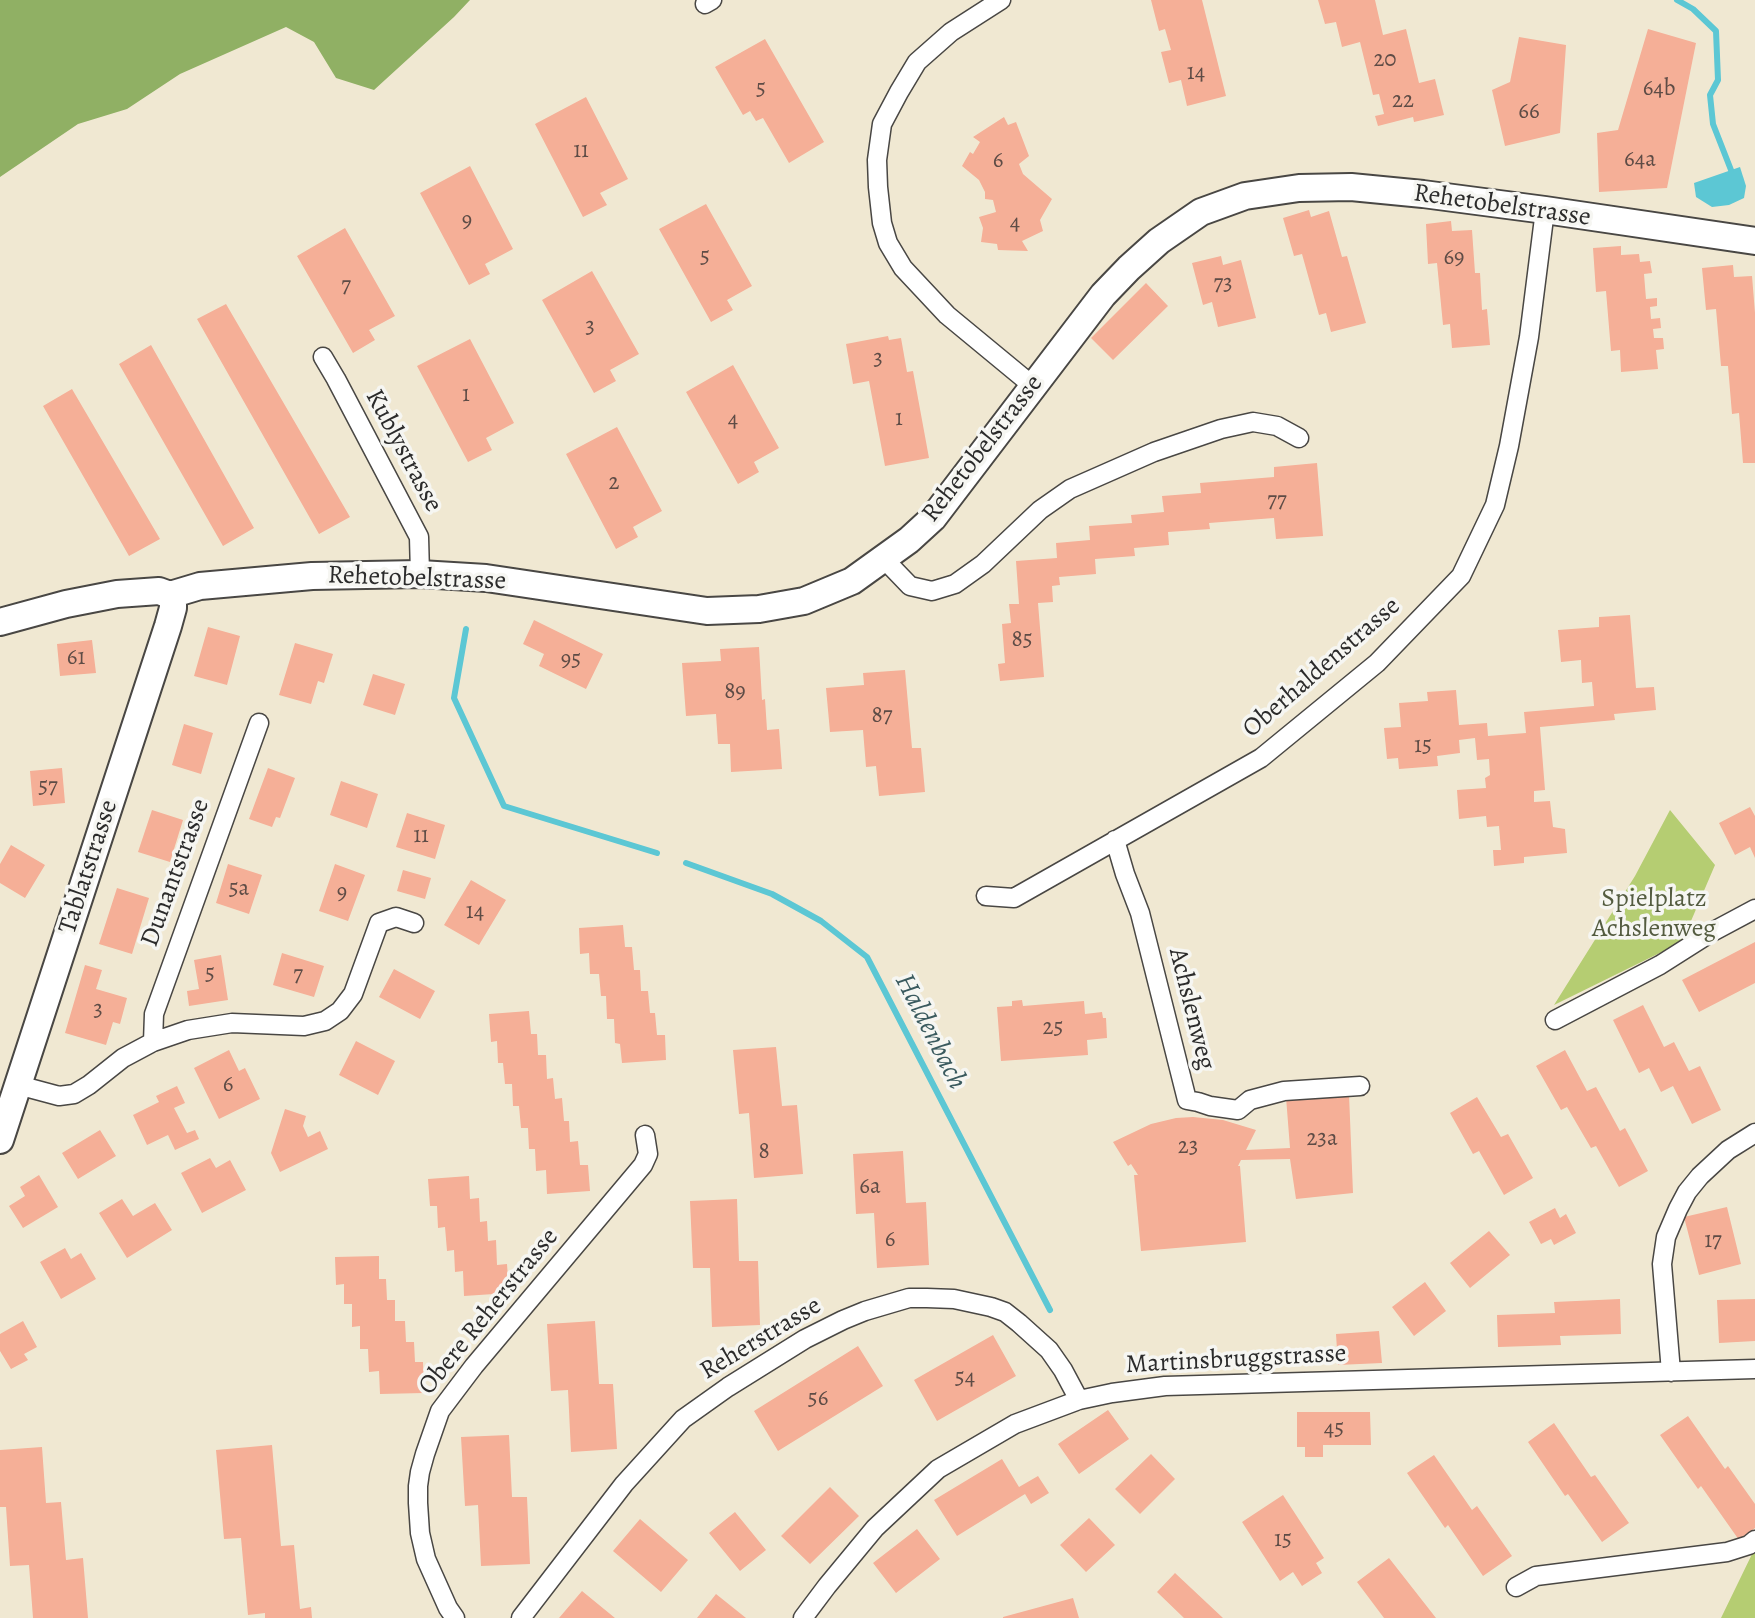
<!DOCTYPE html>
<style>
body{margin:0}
canvas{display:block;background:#f0e8d2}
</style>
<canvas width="1755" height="1618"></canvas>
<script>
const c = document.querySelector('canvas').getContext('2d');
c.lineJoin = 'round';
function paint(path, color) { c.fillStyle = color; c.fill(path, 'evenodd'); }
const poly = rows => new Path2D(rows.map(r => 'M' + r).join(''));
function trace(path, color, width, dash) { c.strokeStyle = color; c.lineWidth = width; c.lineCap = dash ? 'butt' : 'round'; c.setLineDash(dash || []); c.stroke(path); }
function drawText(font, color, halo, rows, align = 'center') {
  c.font = font + ' Alegreya,serif'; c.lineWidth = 7; c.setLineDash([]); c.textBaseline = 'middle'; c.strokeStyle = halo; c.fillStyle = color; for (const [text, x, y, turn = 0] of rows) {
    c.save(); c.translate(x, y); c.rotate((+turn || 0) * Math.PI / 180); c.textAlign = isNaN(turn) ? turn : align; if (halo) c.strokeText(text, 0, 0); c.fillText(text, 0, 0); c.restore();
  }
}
paint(poly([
 [1670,810,1715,865,1682,942,1554,1005,1635,876],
 [1754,1550,1755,1550,1755,1618,1721,1618]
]), '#b5cd72');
paint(poly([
 [0,0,470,0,454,17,374,90,336,78,314,42,286,27,180,74,127,109,78,124,0,177]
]), '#90b064');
paint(poly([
 [1740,167,1746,186,1744,198,1729,205,1712,207,1696,197,1694,183]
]), '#5cc7d4');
trace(poly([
 [1677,0,1693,9,1716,31,1718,80,1710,95,1713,124,1731,170],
 [466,629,454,698,504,806,657,853],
 [686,863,772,894,821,921,867,957,1050,1310]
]), '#5cc7d4', 6);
paint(poly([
 [1151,0,1202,0,1226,96,1187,106,1181,80,1169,83,1161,52,1171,50,1165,29,1159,31],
 [1318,0,1375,0,1383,35,1406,29,1419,83,1435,79,1444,115,1414,122,1413,117,1378,126,1375,116,1384,114,1379,94,1373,95,1360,42,1342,47,1336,22,1325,24],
 [1648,29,1696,43,1667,188,1599,192,1597,133,1618,130],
 [1519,37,1566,45,1560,133,1505,146,1492,90,1510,82],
 [765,39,824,142,789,163,763,118,756,121,750,111,743,115,715,67],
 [586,97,628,179,600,193,607,205,583,217,535,124],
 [1004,117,1008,125,1016,122,1029,156,1019,164,1023,174,1052,199,1040,220,1043,231,1022,241,1028,251,998,250,997,244,981,242,983,228,979,217,996,212,993,200,985,199,985,192,979,180,962,166,970,152,973,154,980,142,973,137],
 [470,166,513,249,485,264,490,274,469,285,420,193],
 [706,204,752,286,727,300,733,310,711,322,659,229],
 [1309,210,1311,217,1329,211,1342,257,1347,256,1366,323,1331,332,1326,313,1319,315,1302,254,1294,256,1283,218],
 [1451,221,1452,231,1472,230,1475,273,1480,273,1482,310,1487,309,1490,345,1452,348,1450,324,1443,325,1437,263,1428,264,1426,224],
 [345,228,395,316,369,330,375,340,353,353,297,256],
 [1621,246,1621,255,1639,254,1640,262,1650,261,1652,273,1644,274,1646,299,1657,298,1657,306,1650,307,1651,319,1660,318,1661,328,1653,329,1654,338,1663,338,1664,349,1656,350,1658,369,1621,372,1620,350,1611,351,1606,291,1596,292,1593,248],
 [1221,256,1223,265,1241,260,1256,318,1218,327,1212,302,1203,305,1192,263],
 [1733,265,1734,277,1752,276,1755,313,1755,463,1743,463,1739,413,1732,414,1728,366,1721,366,1716,309,1706,310,1702,268],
 [592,271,639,354,610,370,616,381,594,393,542,300],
 [1146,283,1168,306,1113,360,1091,338],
 [226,304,350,517,319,534,197,319],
 [888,336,889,340,901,338,907,372,913,371,929,458,885,466,869,381,853,384,846,344],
 [470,339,514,423,486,438,492,450,468,462,417,366],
 [151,345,254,528,223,546,119,364],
 [733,365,779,448,754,462,759,472,738,484,686,392],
 [72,389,160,539,129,556,43,406],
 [617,427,662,511,633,527,638,537,616,549,566,454],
 [1317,463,1323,536,1276,539,1274,518,1209,523,1210,529,1168,532,1169,545,1134,548,1135,556,1095,559,1096,574,1059,577,1060,585,1052,586,1053,602,1038,603,1044,677,1000,681,998,664,1005,663,1002,624,1011,623,1009,604,1019,604,1016,561,1057,558,1056,543,1090,540,1089,526,1132,523,1131,515,1164,512,1162,496,1201,493,1200,483,1274,477,1274,467],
 [1630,615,1636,688,1654,687,1656,710,1614,714,1615,720,1540,727,1545,790,1534,791,1534,802,1550,801,1553,827,1565,829,1567,853,1524,857,1524,863,1494,866,1493,850,1501,850,1499,826,1487,827,1486,816,1459,819,1457,790,1486,788,1485,778,1490,775,1489,759,1477,760,1475,738,1459,740,1460,753,1437,756,1438,766,1399,769,1398,758,1387,759,1384,728,1401,727,1399,703,1428,701,1427,692,1456,690,1459,725,1487,723,1488,736,1526,733,1524,712,1594,706,1592,682,1582,683,1581,660,1561,662,1558,630,1599,627,1599,617],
 [534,620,603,654,586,689,539,666,544,654,523,644],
 [208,627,240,636,227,685,194,676],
 [92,640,96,673,60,676,57,644],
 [295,643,333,654,324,683,318,681,311,704,279,695],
 [759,647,762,700,765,699,767,730,779,729,782,769,731,772,730,744,718,744,716,714,686,716,682,663,721,661,720,649],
 [905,670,912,748,921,748,925,792,879,796,876,766,866,767,863,730,830,732,826,688,864,685,863,673],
 [373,674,405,684,395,715,363,705],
 [184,724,213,733,201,774,172,765],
 [62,768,65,803,33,806,30,771],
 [268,768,295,778,280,818,276,817,272,827,249,819],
 [341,781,378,794,367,828,330,815],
 [1750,807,1755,816,1755,858,1750,847,1735,855,1719,823],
 [152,810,183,820,170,862,138,852],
 [407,813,445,825,435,859,396,847],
 [11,845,45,865,25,898,0,883,0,864],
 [228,864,262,875,249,914,216,903],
 [335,864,365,875,348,921,319,911],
 [403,870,431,878,425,899,397,891],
 [471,880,506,900,479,945,444,925],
 [117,888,149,898,132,954,99,944],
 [623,925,625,947,632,947,634,970,640,970,641,991,648,991,650,1013,655,1013,657,1035,665,1035,666,1060,622,1063,620,1044,615,1043,614,1019,607,1019,606,996,601,996,599,974,590,974,589,953,580,954,579,928],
 [1755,942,1755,983,1699,1012,1682,980],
 [282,953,324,966,314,997,273,985],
 [221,955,228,1000,189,1006,187,991,199,989,194,960],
 [85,965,102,970,96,989,127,998,120,1024,113,1022,106,1045,65,1033],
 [394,969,435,991,420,1019,379,997],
 [1022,1000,1023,1006,1084,1001,1085,1014,1102,1012,1103,1018,1106,1018,1107,1038,1087,1040,1088,1055,1001,1061,997,1007,1012,1006,1012,1001],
 [1643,1005,1664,1047,1674,1042,1689,1071,1700,1066,1721,1110,1692,1124,1673,1086,1661,1092,1649,1068,1639,1073,1613,1020],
 [529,1011,531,1034,537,1034,538,1055,546,1055,547,1079,553,1078,555,1099,562,1098,564,1121,569,1121,570,1142,578,1141,580,1165,588,1165,590,1191,547,1194,546,1170,536,1171,535,1149,529,1149,528,1128,521,1128,519,1106,513,1106,512,1084,505,1084,503,1063,498,1063,497,1041,491,1042,489,1014],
 [356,1041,395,1061,378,1095,339,1075],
 [776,1047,782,1106,797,1105,803,1174,754,1178,749,1113,739,1114,733,1050],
 [229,1050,239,1071,245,1068,260,1099,219,1119,194,1068],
 [1565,1050,1587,1091,1596,1087,1620,1131,1625,1128,1648,1171,1619,1187,1596,1146,1591,1148,1567,1107,1561,1110,1536,1066],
 [177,1086,185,1103,174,1108,187,1133,195,1130,199,1139,175,1150,168,1135,147,1145,133,1115,159,1102,156,1096],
 [1349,1094,1353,1193,1296,1199,1290,1159,1241,1160,1238,1166,1240,1166,1246,1242,1141,1251,1134,1175,1138,1175,1131,1164,1128,1166,1113,1142,1151,1124,1176,1118,1193,1117,1223,1120,1256,1130,1246,1150,1290,1148,1286,1097],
 [1477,1097,1501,1137,1508,1134,1533,1178,1504,1195,1479,1151,1473,1154,1450,1113],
 [285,1109,306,1116,303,1126,308,1137,320,1131,328,1149,280,1172,271,1153],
 [100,1130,116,1156,78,1179,62,1153],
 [903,1151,906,1203,926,1202,929,1265,877,1268,874,1213,856,1214,853,1154],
 [210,1158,216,1168,230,1160,246,1190,202,1213,181,1173],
 [39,1175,58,1207,23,1228,9,1206,25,1196,20,1187],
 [469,1176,470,1199,479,1198,480,1222,487,1221,488,1241,496,1240,497,1265,507,1264,509,1293,464,1296,463,1271,455,1272,454,1250,447,1251,445,1227,438,1228,437,1206,430,1206,428,1179],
 [122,1199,133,1216,155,1203,172,1230,127,1258,99,1213],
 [737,1199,739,1261,758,1261,760,1325,712,1327,710,1268,693,1268,690,1201],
 [1727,1207,1741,1264,1699,1275,1684,1217],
 [1555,1208,1560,1218,1566,1214,1576,1233,1554,1245,1551,1239,1541,1244,1529,1222],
 [1489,1231,1510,1255,1470,1288,1450,1263],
 [65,1248,71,1259,81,1253,96,1279,61,1299,40,1262],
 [379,1256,379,1279,386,1279,387,1300,395,1300,395,1321,405,1321,406,1342,414,1342,415,1362,423,1362,424,1393,380,1394,379,1371,369,1372,368,1349,360,1349,360,1326,352,1327,352,1304,344,1304,344,1284,336,1285,335,1257],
 [1425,1282,1446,1311,1414,1336,1392,1307],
 [1620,1299,1621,1334,1560,1336,1561,1345,1498,1347,1497,1315,1555,1313,1554,1302],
 [1755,1299,1755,1341,1719,1343,1717,1300],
 [23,1321,37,1347,24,1354,28,1360,11,1369,0,1351,0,1334],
 [595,1321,599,1384,613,1384,617,1449,571,1452,568,1390,551,1391,547,1324],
 [1379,1331,1382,1363,1338,1365,1336,1334],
 [993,1335,1016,1376,937,1421,914,1380],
 [858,1346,883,1386,778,1451,754,1411],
 [1108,1410,1129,1439,1079,1474,1058,1444],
 [1297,1412,1370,1412,1371,1445,1323,1445,1323,1457,1305,1457,1305,1447,1297,1447],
 [1688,1416,1725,1469,1728,1466,1755,1504,1755,1528,1739,1540,1701,1486,1698,1489,1660,1435],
 [1554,1423,1591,1477,1595,1475,1629,1523,1602,1542,1568,1494,1565,1496,1528,1442],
 [509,1435,512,1497,527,1497,530,1564,481,1566,478,1505,465,1506,461,1437],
 [272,1445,281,1546,294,1545,300,1609,311,1607,312,1618,265,1618,265,1613,248,1615,241,1538,224,1539,216,1450],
 [42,1447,46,1503,61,1502,66,1560,83,1558,88,1618,33,1618,29,1565,10,1566,6,1507,0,1507,0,1450],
 [1151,1454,1175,1479,1140,1514,1115,1489],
 [1434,1455,1472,1510,1477,1506,1512,1556,1483,1576,1448,1525,1445,1528,1407,1473],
 [1002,1459,1019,1487,1038,1476,1049,1493,1031,1504,1025,1494,957,1536,934,1500],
 [830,1487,859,1516,810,1564,781,1536],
 [1283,1495,1324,1558,1316,1563,1322,1573,1302,1586,1293,1572,1280,1581,1242,1522],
 [735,1512,766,1550,740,1571,709,1533],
 [1089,1518,1115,1545,1086,1572,1060,1545],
 [640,1519,688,1560,661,1592,613,1551],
 [917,1529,940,1559,896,1593,873,1563],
 [1389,1558,1436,1618,1384,1618,1357,1582],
 [1175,1573,1223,1618,1184,1618,1157,1592],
 [582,1591,615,1618,559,1618],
 [716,1594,746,1618,697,1618],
 [1073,1598,1079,1618,1003,1618,1003,1617]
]), '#f5af97');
const street = poly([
 [1001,0,951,32,917,62,899,92,882,124,877,160,878,187,882,223,888,243,903,268,947,315,1033,386],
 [705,4,712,0],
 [323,357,336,379,419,537,420,574],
 [884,559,910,586,932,591,955,584,983,564,1040,510,1070,489,1154,452,1221,429,1253,422,1277,426,1299,438],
 [1115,840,1125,874,1140,913,1187,1100,1198,1102,1210,1106,1238,1110,1250,1100,1284,1091,1360,1086],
 [986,896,1014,898,1261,758,1377,663,1461,576,1495,505,1509,446,1529,337,1545,210],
 [1555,1020,1660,965,1712,932,1755,909],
 [153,1042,154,1014,259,723],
 [18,1085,59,1096,74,1094,89,1085,123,1058,153,1042,188,1030,232,1023,304,1026,325,1021,340,1011,353,994,379,923,396,917,414,923],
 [1671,1372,1662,1264,1666,1237,1678,1209,1687,1192,1700,1176,1728,1150,1755,1133],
 [1516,1587,1536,1576,1727,1552,1749,1545,1755,1540],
 [455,1618,448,1608,426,1559,420,1533,418,1503,418,1486,420,1472,425,1454,440,1411,474,1366,643,1165,648,1154,645,1135],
 [521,1618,624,1484,683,1419,728,1387,805,1339,843,1320,865,1311,909,1298,927,1298,954,1299,991,1307,1005,1312,1019,1323,1049,1350,1063,1370,1079,1400],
 [803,1618,827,1586,875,1528,938,1469,1015,1424,1079,1400,1112,1393,1165,1386,1755,1369]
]);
const secondary = poly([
 [0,622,66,604,117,594,159,591,170,595,200,586,312,576,420,574,486,578,707,611,759,609,804,601,852,581,909,540,933,518,1103,295,1129,268,1159,241,1201,212,1245,196,1299,188,1351,187,1423,194,1545,210,1755,241],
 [0,1140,168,626,173,608,173,600,170,595]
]);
trace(street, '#494744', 21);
trace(secondary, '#494744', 30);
trace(street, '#fff', 18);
trace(secondary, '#fff', 26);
drawText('23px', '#5e4c46', null, [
 ["20",1385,60],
 ["14",1196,73],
 ["5",761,89],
 ["64b",1659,89],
 ["22",1403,101],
 ["66",1529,112],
 ["11",581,151],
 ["64a",1640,160],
 ["6",998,161],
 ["9",467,221],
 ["4",1015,223],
 ["5",705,257],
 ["69",1454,258],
 ["73",1223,284],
 ["7",346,286],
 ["3",590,327],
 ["3",878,359],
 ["1",466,395],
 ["1",899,419],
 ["4",733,420],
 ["2",614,483],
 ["77",1277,501],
 ["85",1022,640],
 ["61",76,658],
 ["95",571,660],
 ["89",735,692],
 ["87",882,716],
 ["15",1423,746],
 ["57",48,787],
 ["11",421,836],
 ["5a",239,889],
 ["9",342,893],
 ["14",475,912],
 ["5",210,974],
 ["7",298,975],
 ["3",98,1010],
 ["25",1053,1028],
 ["6",228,1085],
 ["23a",1322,1139],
 ["23",1188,1147],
 ["8",764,1152],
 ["6a",870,1187],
 ["6",890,1240],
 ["17",1713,1241],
 ["54",965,1378],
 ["56",818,1399],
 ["45",1334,1429],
 ["15",1283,1540]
]);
drawText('26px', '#2b2b2b', '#f6f6f2', [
 ["Rehetobelstrasse",1502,206,8],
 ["Rehetobelstrasse",983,449,-52],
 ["Kublystrasse",403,451,62],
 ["Rehetobelstrasse",417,579,2],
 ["Oberhaldenstrasse",1322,668,-41],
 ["Tablatstrasse",89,867,-72],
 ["Dunantstrasse",176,873,-70],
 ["Achslenweg",1191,1009,76],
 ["Obere Reherstrasse",489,1312,-51],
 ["Reherstrasse",761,1339,-31],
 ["Martinsbruggstrasse",1236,1360,-3]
]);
drawText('26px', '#545c40', '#f6f6f2', [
 ["Spielplatz",1654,900],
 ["Achslenweg",1654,930]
]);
drawText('italic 28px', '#3a5a5e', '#f6f6f2', [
 ["Haldenbach",930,1032,63]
]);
</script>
